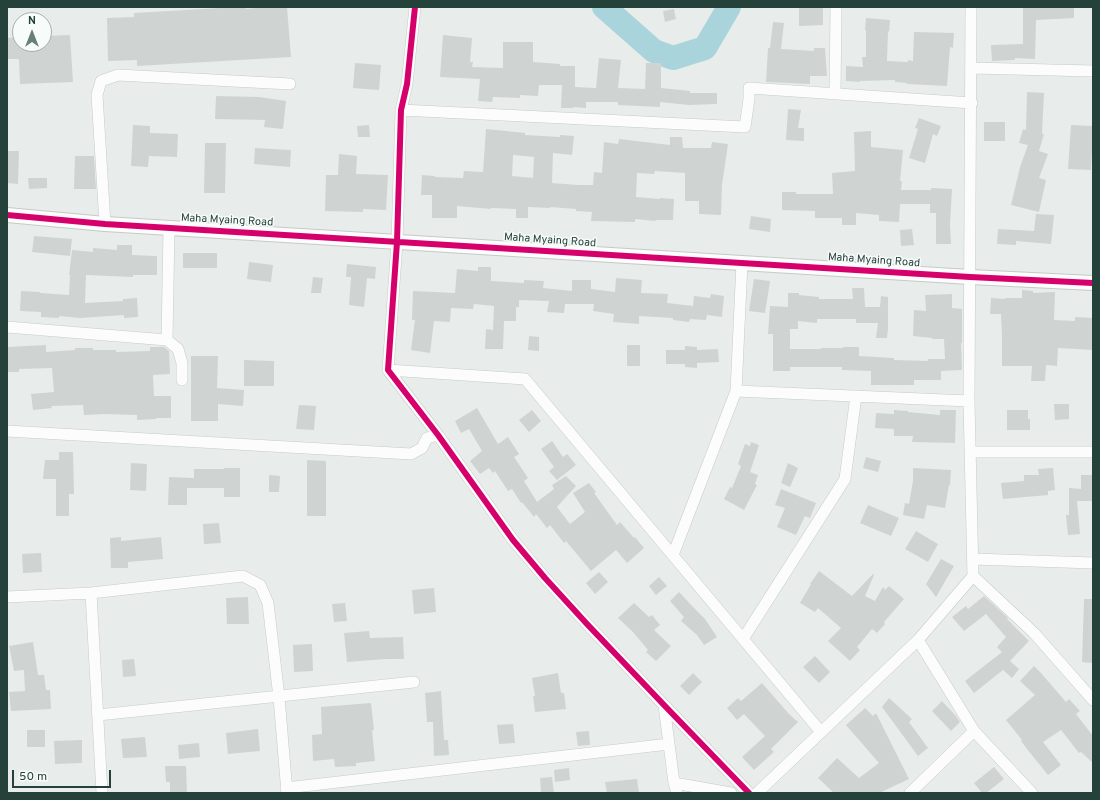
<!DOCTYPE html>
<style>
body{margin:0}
#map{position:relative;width:1100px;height:800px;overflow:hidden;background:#e8edeb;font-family:Overpass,sans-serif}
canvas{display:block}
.frame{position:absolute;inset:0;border:8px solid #24423a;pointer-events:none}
.north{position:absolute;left:12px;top:12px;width:40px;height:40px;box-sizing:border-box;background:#f7fbf9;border:1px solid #a3b1ad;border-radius:50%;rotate:0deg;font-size:11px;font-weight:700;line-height:16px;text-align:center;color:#24423a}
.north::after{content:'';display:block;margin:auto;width:14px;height:18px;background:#697e78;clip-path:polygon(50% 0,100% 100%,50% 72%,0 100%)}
.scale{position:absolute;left:12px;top:770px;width:99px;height:18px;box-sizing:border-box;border:2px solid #24423a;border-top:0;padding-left:5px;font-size:12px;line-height:14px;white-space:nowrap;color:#24423a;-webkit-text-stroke:3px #f7fbf9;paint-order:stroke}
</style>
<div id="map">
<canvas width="1100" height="800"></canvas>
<div class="frame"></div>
<div class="north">N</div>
<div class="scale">50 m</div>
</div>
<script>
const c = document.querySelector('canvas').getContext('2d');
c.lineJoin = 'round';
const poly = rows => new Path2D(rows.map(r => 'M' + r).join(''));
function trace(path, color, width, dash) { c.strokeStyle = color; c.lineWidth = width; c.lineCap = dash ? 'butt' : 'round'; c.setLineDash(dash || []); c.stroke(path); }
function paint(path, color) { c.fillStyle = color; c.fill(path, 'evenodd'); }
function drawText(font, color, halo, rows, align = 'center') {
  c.font = font + ' Overpass,sans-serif'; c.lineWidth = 3; c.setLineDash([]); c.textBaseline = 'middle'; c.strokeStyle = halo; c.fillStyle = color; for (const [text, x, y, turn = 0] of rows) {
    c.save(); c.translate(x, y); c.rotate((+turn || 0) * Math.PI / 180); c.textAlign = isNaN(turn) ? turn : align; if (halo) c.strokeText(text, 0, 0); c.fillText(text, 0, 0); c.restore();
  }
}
trace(poly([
 [604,7,654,51,673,58,705,48,729,7]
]), '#a9d4db', 24);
paint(poly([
 [237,7,246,7,246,9,266,7,287,7,291,57,137,66,137,60,108,61,107,18,134,17,134,13],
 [1023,7,1074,7,1074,18,1036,20,1035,59,1015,58,1015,60,992,61,991,45,1023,44],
 [799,8,823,8,823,25,799,26],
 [674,9,676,19,665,22,663,11],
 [866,18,890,20,889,32,888,31,887,61,908,62,908,60,913,61,914,32,954,33,953,48,950,47,947,86,907,84,907,83,895,82,895,80,860,81,860,82,846,81,846,66,863,67,862,57,866,57,866,30,865,30],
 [773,22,784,23,781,49,814,51,814,48,825,48,827,76,810,76,810,84,766,82,768,48,770,48],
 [70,35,73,82,20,84,19,59,7,59,7,38,20,37,20,44,44,44,44,36],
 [443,35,472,38,470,62,473,62,472,67,503,68,503,42,533,42,533,62,560,64,560,66,575,66,575,87,596,88,599,58,621,60,618,88,645,89,646,63,661,63,661,88,690,91,690,93,717,93,717,104,689,105,660,102,660,107,618,105,618,102,586,102,586,108,573,107,573,108,561,108,562,85,539,85,538,96,520,95,520,98,493,97,492,102,478,101,480,79,440,77],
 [355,63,381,65,379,90,353,88],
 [1027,92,1044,93,1042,134,1044,134,1039,151,1048,154,1039,178,1046,180,1039,212,1011,205,1020,167,1028,145,1019,143,1023,129,1026,130],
 [216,96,259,97,286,101,283,129,264,127,265,120,215,119],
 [788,109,801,110,798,128,804,128,804,141,786,140],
 [919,118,941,126,937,136,933,134,925,163,909,158,918,129,915,128],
 [984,122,1005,122,1005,141,984,141],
 [133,125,150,126,150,133,178,134,177,157,149,156,148,167,131,166],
 [369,125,370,137,358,137,357,126],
 [1071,125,1093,126,1091,170,1068,169],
 [486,129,525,133,525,135,560,137,560,135,574,136,572,155,553,153,552,183,578,185,593,185,594,172,602,173,604,142,618,144,619,139,670,145,670,137,682,137,683,148,711,148,712,142,728,144,722,185,721,215,699,214,699,201,685,201,685,173,655,171,654,174,637,173,636,197,660,199,660,198,674,199,673,220,656,220,655,221,635,219,635,222,591,221,592,212,576,211,576,209,550,207,550,208,528,207,528,218,516,218,516,209,491,208,491,209,457,206,457,218,432,218,432,195,421,195,422,175,435,176,435,177,463,178,464,171,483,172],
 [513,155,534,157,533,178,512,176],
 [871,131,871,147,903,150,900,181,902,181,901,190,931,190,931,188,952,189,950,224,951,244,936,244,936,213,930,213,930,204,900,204,899,222,879,221,879,215,856,213,856,225,842,225,842,218,815,218,815,211,782,210,782,192,796,192,796,194,833,194,832,173,855,171,854,132],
 [205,143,226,143,225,193,204,193],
 [255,148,291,150,290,167,254,164],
 [7,151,19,151,18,184,7,183],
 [339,154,357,156,356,174,388,175,386,210,363,209,363,212,325,211,326,175,338,175],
 [75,156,94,156,96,189,74,189],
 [28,178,47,178,47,188,29,189],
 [1036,214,1054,215,1051,244,1016,241,1016,245,997,244,998,229,1034,231],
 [751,216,771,219,770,232,749,229],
 [912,229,914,245,901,246,900,230],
 [34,236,72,239,70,256,32,252],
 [117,245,132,245,132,255,157,256,157,275,133,275,133,277,86,275,85,303,123,301,123,299,137,298,138,317,124,318,124,315,80,318,59,316,59,318,41,317,41,312,20,311,21,291,40,292,40,293,69,295,70,275,69,275,72,250,93,252,93,248,117,250],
 [183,253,217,253,217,268,183,268],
 [249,262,273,265,271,282,247,279],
 [347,264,376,267,375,279,367,278,364,307,349,305,351,277,346,277],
 [478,267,491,267,491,281,524,283,524,280,544,281,543,288,572,291,572,280,591,280,591,289,615,292,616,278,642,280,641,293,668,294,667,303,693,306,694,296,710,298,711,294,724,296,722,317,707,315,706,320,690,319,689,322,673,320,673,318,639,316,639,324,613,322,614,314,593,311,594,304,565,304,564,313,547,312,549,301,519,300,519,307,516,307,516,321,504,321,503,349,485,349,486,329,493,330,494,306,474,304,473,309,451,308,450,322,434,321,430,353,411,350,415,320,412,320,413,291,455,293,457,269,478,271],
 [313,277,323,278,321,293,311,293],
 [754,279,770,281,765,313,749,311],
 [852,288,864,288,865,307,880,307,881,296,888,297,888,329,887,338,876,338,878,323,856,323,856,319,817,319,817,323,798,321,798,329,790,329,790,349,821,349,821,348,843,348,843,347,859,347,859,356,894,358,894,360,928,361,928,359,945,359,944,339,932,339,932,338,913,336,914,310,926,311,925,295,952,294,952,308,962,309,962,343,961,343,962,370,941,371,941,380,914,380,914,385,871,385,871,371,842,370,842,367,790,367,790,371,773,371,773,334,768,334,770,306,788,307,788,293,799,293,799,295,819,297,819,299,853,299],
 [1022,290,1033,291,1033,293,1055,292,1054,320,1075,321,1075,317,1093,318,1093,350,1058,348,1057,366,1046,365,1045,381,1031,381,1032,366,1002,366,1002,336,1001,314,990,314,991,298,1005,299,1005,298,1022,298],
 [529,336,539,337,539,351,528,350],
 [46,345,46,352,75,350,75,348,93,348,93,350,116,350,116,352,150,351,150,347,164,347,169,351,170,374,153,375,154,396,171,396,171,418,156,418,156,419,137,420,137,415,105,414,84,415,83,405,51,406,52,408,33,410,31,394,54,392,52,368,19,369,19,372,7,372,7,347],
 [627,345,640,345,640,366,627,366],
 [685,346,697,347,697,350,718,349,719,362,697,363,697,368,685,367,685,364,666,364,666,350,685,350],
 [191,356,218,356,217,388,244,390,243,406,218,404,218,421,191,421],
 [244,360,274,361,274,386,244,386],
 [1054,404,1069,404,1069,419,1055,420],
 [299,405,316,406,314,430,296,429],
 [477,408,498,444,508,437,519,454,514,457,528,478,524,481,537,502,554,489,552,485,566,476,576,486,557,507,570,524,585,512,573,493,589,483,596,492,594,493,617,525,620,522,634,538,635,537,644,548,627,563,616,550,591,571,566,541,564,543,550,525,547,528,536,514,534,517,522,502,521,503,512,489,508,491,495,471,493,473,489,468,480,474,470,461,482,451,469,429,461,433,455,421],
 [532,410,541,421,529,432,519,420],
 [894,410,908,411,908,412,940,415,940,410,956,410,955,443,912,442,913,436,894,436,894,429,875,428,876,413,894,414],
 [1007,410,1028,410,1028,419,1030,419,1030,430,1007,430],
 [552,441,563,457,567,454,576,465,557,480,549,471,554,467,541,449],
 [751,442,759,445,750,472,758,475,755,484,757,485,744,510,724,499,730,487,732,488,741,466,738,464,745,444,750,446],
 [59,452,73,452,74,494,69,494,69,516,56,516,56,479,43,479,45,460,59,460],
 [866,457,881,461,878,472,863,468],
 [307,460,326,461,326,516,307,516],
 [131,463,147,464,146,491,130,490],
 [788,463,798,468,790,487,781,483],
 [224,468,240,468,240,497,224,497,224,488,187,488,187,505,168,505,169,477,194,478,194,469,224,469],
 [913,468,951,470,950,485,949,485,945,508,927,505,924,519,903,515,905,503,909,504,913,481],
 [1053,468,1055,490,1048,491,1048,495,1003,499,1001,483,1024,481,1024,475,1039,475,1038,469],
 [269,475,280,476,279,492,269,492],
 [1081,475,1093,475,1093,501,1077,501,1080,534,1068,535,1066,515,1069,515,1069,488,1081,489],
 [781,489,816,503,810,518,805,516,796,535,777,527,785,508,775,505],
 [868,505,899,518,891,536,860,523],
 [219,523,221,543,204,544,203,524],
 [916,531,938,544,928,562,905,549],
 [121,537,121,541,161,537,163,559,128,562,128,568,111,568,110,538],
 [41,553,42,572,23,573,22,554],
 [941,559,954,566,936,597,926,584],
 [819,571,852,596,873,574,874,575,865,596,875,601,883,587,885,590,889,586,904,599,884,622,885,624,877,633,872,629,857,647,860,650,850,661,828,641,841,628,818,608,815,612,800,603,811,584,810,584],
 [599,572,608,582,595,594,586,583],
 [659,577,667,586,656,595,649,586],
 [434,588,436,612,414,614,412,590],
 [679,592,694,608,705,619,717,637,704,645,697,635,681,621,684,617,670,601],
 [984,596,1008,618,1007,619,1029,641,1010,661,1019,669,1012,678,1003,670,974,693,965,681,1002,652,997,647,1006,637,986,614,964,631,952,617,966,606,968,609],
 [248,597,249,624,227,624,226,598],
 [1084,599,1093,599,1093,663,1082,662],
 [345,603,347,621,334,622,332,604],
 [634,603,649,617,652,615,660,625,654,630,671,646,656,661,646,652,648,650,633,632,618,618],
 [369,631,370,638,403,637,404,659,386,659,347,662,344,633],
 [33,642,38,675,44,675,46,690,50,690,51,709,11,711,9,692,25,691,24,670,14,671,9,646],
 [312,644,313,671,294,672,293,645],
 [815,656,830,672,819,683,803,667],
 [134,659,136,676,123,677,122,660],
 [1034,666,1041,673,1066,702,1069,699,1080,711,1076,714,1093,736,1093,763,1081,752,1079,753,1061,730,1043,742,1061,765,1048,775,1027,749,1021,741,1022,740,1006,720,1035,695,1020,681],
 [558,673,561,693,564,693,566,709,535,712,533,696,535,696,532,678],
 [693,673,702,682,689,695,680,686],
 [762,683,789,714,798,722,771,749,774,752,754,770,742,757,765,736,744,714,737,720,727,708,738,698,741,701],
 [441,691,444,740,448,740,449,755,434,756,433,722,427,722,425,693],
 [889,698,912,719,909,722,928,748,918,756,882,707],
 [942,701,956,716,960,722,951,731,932,711],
 [371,703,374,730,372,730,375,761,356,763,356,766,335,767,334,759,313,761,312,735,322,734,321,707],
 [865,708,873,716,876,713,909,779,879,793,834,793,818,778,837,758,859,778,879,763,846,725],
 [513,724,515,743,499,744,497,725],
 [258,729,260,751,228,754,226,733],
 [27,730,45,730,45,747,27,747],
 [589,731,590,745,578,746,576,732],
 [145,737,147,757,123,758,121,739],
 [82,740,82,763,55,764,54,741],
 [199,743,200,757,179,759,178,745],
 [165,766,186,766,187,793,170,793,170,782,166,782],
 [994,767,1004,779,986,793,982,793,974,783],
 [569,768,570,780,555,782,554,770],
 [552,777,554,793,541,793,540,778],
 [637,779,639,793,607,793,605,782]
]), '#cfd4d2');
const minor = poly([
 [415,7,407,84,401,110,397,242,388,370,438,435,513,540,545,578,587,624,664,705,749,793],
 [972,68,1093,71],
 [835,94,836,7],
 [401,110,745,127,749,99,749,88,972,103],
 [105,224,97,95,101,81,118,75,290,84],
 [7,327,167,340,169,228],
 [167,340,178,349,182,363,182,380],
 [388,370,525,379,821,732],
 [736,391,969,401],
 [7,431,411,454,422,448,427,438,438,435],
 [971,452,1093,452],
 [673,555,736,391,742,263],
 [973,559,1093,563],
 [973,576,1034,633,1093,700],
 [91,593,102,793],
 [7,597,91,593,243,576,260,585,268,603,279,697,287,793],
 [743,639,845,479,856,396],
 [918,640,974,731,1032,793],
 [664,705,674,783,677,793],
 [98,715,414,682],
 [674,783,731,793],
 [286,788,669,744],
 [757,793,918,640,973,576,969,401,971,7],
 [910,793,974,731]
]);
const tertiary = poly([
 [7,215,105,224,970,277,1093,283]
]);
trace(minor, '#c5cac8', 12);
trace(tertiary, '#c5cac8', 16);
trace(minor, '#fcfcfc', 11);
trace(tertiary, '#fcfcfc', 14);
trace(poly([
 [415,7,407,84,401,110,397,242,388,370,438,435,513,540,545,578,587,624,664,705,749,793],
 [7,215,105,224,970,277,1093,283]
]), '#d6006c', 6);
drawText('11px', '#24423a', '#f7fbf9', [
 ["Maha Myaing Road",227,221,3],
 ["Maha Myaing Road",550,241,4],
 ["Maha Myaing Road",874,261,4]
]);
</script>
